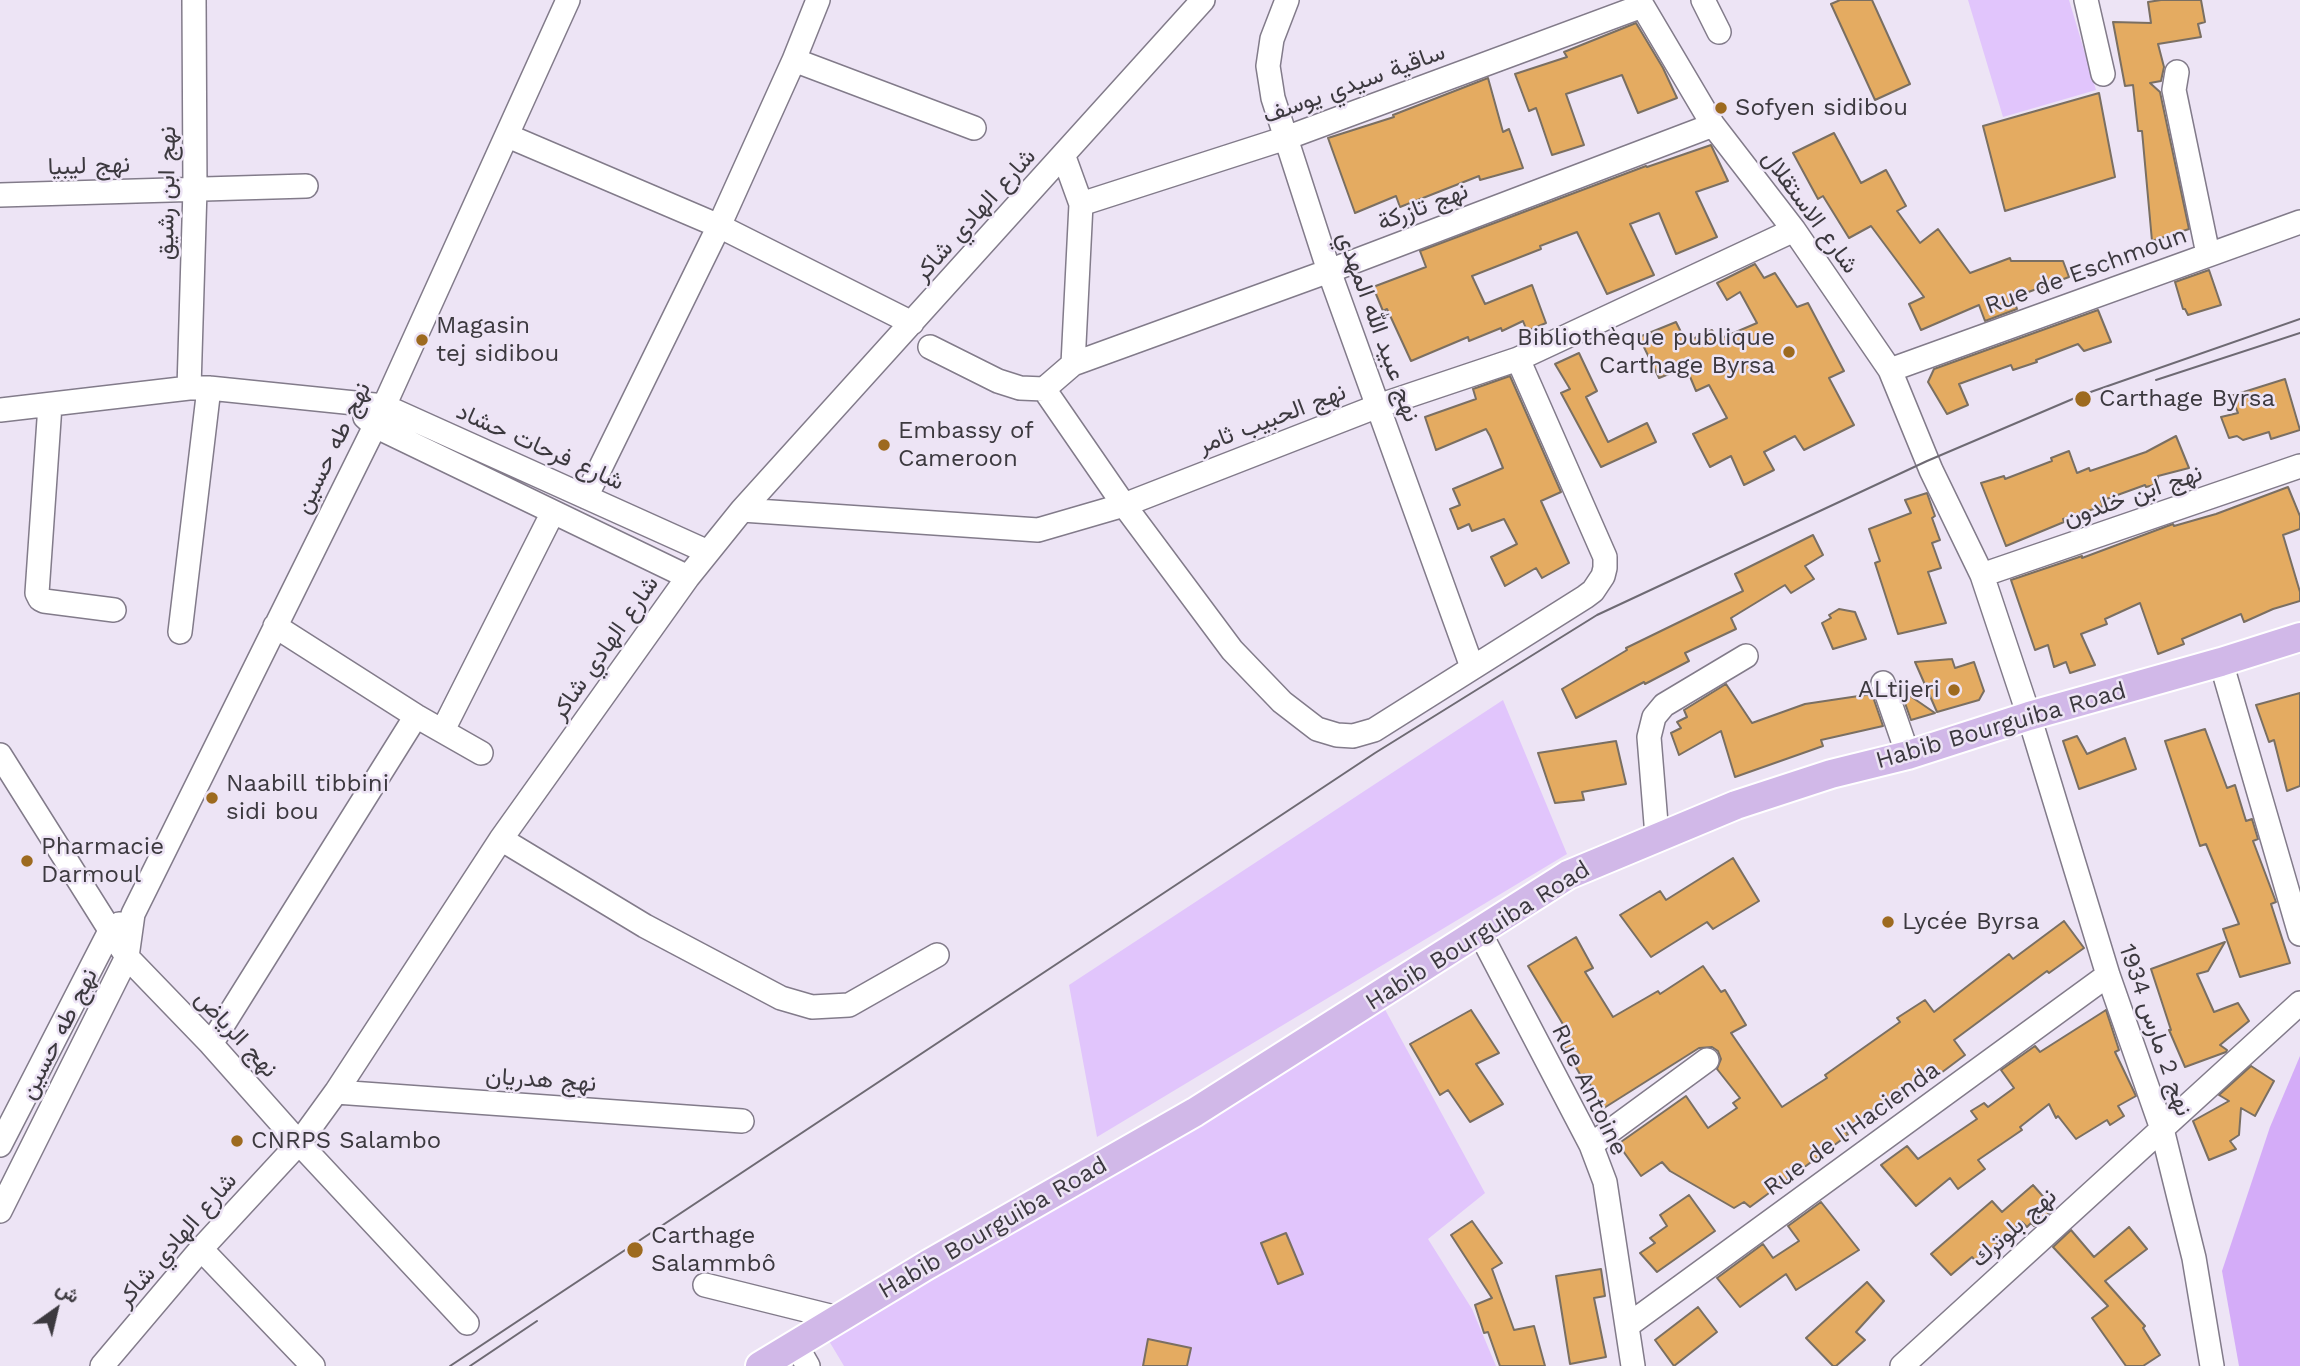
<!DOCTYPE html>
<meta charset="utf-8">
<style>
body{margin:0}
#map{position:relative;width:2300px;height:1366px;overflow:hidden;background:#ede4f5;font-family:"Work Sans",Vazirmatn,sans-serif}
canvas{display:block}
.north{position:absolute;left:21px;top:1275px;width:70px;height:70px;-webkit-text-stroke:5px #ede4f5;paint-order:stroke;rotate:34deg;font-size:19px;font-weight:700;line-height:28px;text-align:center;color:#3c393f}
.north::after{content:'';display:block;margin:auto;width:24px;height:32px;background:#3c393f;clip-path:polygon(50% 0,100% 100%,50% 72%,0 100%)}
</style>
<div id="map">
<canvas width="2300" height="1366"></canvas>
<div class="north">ش</div>
</div>
<script>
const c = document.querySelector('canvas').getContext('2d');
c.lineJoin = 'round';
function paint(path, color) { c.fillStyle = color; c.fill(path, 'evenodd'); }
const poly = rows => new Path2D(rows.map(r => 'M' + r).join(''));
function trace(path, color, width, dash) { c.strokeStyle = color; c.lineWidth = width; c.lineCap = dash ? 'butt' : 'round'; c.setLineDash(dash || []); c.stroke(path); }
function drawText(font, color, halo, rows, align = 'center') {
  c.font = font + ' "Work Sans",Vazirmatn,sans-serif'; c.lineWidth = 5; c.setLineDash([]); c.textBaseline = 'middle'; c.strokeStyle = halo; c.fillStyle = color; for (const [text, x, y, turn = 0] of rows) {
    c.save(); c.translate(x, y); c.rotate((+turn || 0) * Math.PI / 180); c.textAlign = isNaN(turn) ? turn : align; if (halo) c.strokeText(text, 0, 0); c.fillText(text, 0, 0); c.restore();
  }
}
paint(poly([
 [1968,0,2069,0,2096,90,2003,117],
 [1503,700,1567,854,1097,1137,1069,985],
 [1382,1004,1485,1193,1428,1239,1472,1309,1496,1366,844,1366,823,1331]
]), '#e1c5fc');
paint(poly([
 [2300,1056,2300,1366,2239,1366,2222,1271,2270,1127]
]), '#d4acf8');
const building = poly([
 [1840,0,1872,0,1910,84,1875,100,1831,4,1840,0],
 [2161,0,2201,0,2205,22,2198,24,2201,37,2158,44,2164,67,2161,81,2150,83,2160,92,2189,229,2152,241,2142,131,2138,131,2133,85,2125,86,2113,22,2151,23,2148,2,2161,0],
 [1636,23,1663,68,1677,98,1638,113,1622,75,1566,94,1584,145,1552,155,1536,108,1529,111,1515,74,1567,57,1564,52,1636,23],
 [1488,78,1503,132,1509,129,1523,168,1480,180,1479,176,1400,207,1396,196,1355,213,1328,138,1394,117,1393,115,1488,78],
 [2099,93,2115,177,2005,211,1983,126,2099,93],
 [1834,133,1861,183,1886,170,1906,206,1897,211,1920,243,1938,229,1970,273,2010,258,2011,261,2063,261,2069,277,2023,294,2023,296,2014,300,2017,309,1985,321,1979,305,1921,330,1909,304,1924,297,1871,226,1849,238,1823,196,1818,199,1793,153,1834,133],
 [1711,145,1728,181,1696,192,1717,237,1676,254,1659,213,1630,224,1654,275,1607,294,1577,232,1540,246,1541,249,1472,276,1485,304,1532,285,1546,323,1527,331,1523,321,1502,331,1501,328,1469,341,1468,337,1411,361,1387,309,1383,311,1373,287,1426,267,1420,251,1646,166,1647,167,1711,145],
 [1755,264,1764,278,1775,273,1797,307,1808,303,1844,371,1829,378,1854,425,1804,450,1795,436,1764,452,1774,470,1744,485,1731,456,1710,467,1693,434,1727,418,1709,385,1696,391,1686,367,1659,378,1639,337,1676,322,1686,342,1712,330,1717,340,1757,323,1740,292,1727,300,1717,283,1755,264],
 [2209,270,2221,305,2188,315,2185,309,2183,309,2175,282,2209,270],
 [2098,310,2111,342,2084,351,2078,344,2036,360,2037,362,2013,370,2011,365,1959,384,1968,405,1947,414,1928,382,1934,369,2098,310],
 [1579,353,1597,391,1586,397,1608,442,1647,423,1656,442,1601,467,1561,393,1570,389,1555,364,1579,353],
 [1510,376,1561,492,1541,501,1569,563,1542,578,1536,568,1505,586,1491,557,1517,544,1504,519,1472,531,1469,524,1458,529,1450,509,1460,505,1453,489,1503,468,1490,436,1486,429,1436,450,1425,417,1476,399,1473,389,1510,376],
 [2285,379,2300,430,2271,439,2269,432,2243,440,2237,436,2229,438,2221,417,2238,413,2231,396,2285,379],
 [2176,436,2189,468,2158,476,2158,484,2146,487,2145,485,2101,501,2103,506,2063,519,2064,522,2006,546,1981,483,2004,476,2005,479,2052,461,2051,458,2069,451,2077,473,2089,468,2090,471,2146,452,2176,436],
 [2288,487,2300,516,2300,529,2283,535,2300,592,2300,601,2273,609,2244,622,2241,614,2182,639,2184,644,2158,654,2140,603,2105,619,2107,624,2081,634,2095,665,2070,673,2066,662,2054,667,2048,645,2035,650,2011,580,2082,556,2082,558,2173,524,2174,526,2216,514,2288,487],
 [1927,493,1935,516,1932,518,1940,540,1932,543,1941,568,1928,572,1946,623,1898,634,1875,563,1880,561,1869,529,1911,513,1905,500,1927,493],
 [1813,535,1823,555,1805,566,1814,579,1791,593,1785,585,1731,618,1736,629,1685,653,1689,661,1645,684,1644,682,1576,718,1562,689,1627,650,1626,648,1743,591,1735,574,1813,535],
 [1839,609,1855,612,1866,639,1833,649,1822,623,1831,618,1829,615,1839,609],
 [1952,659,1955,668,1974,662,1984,691,1979,700,1937,712,1915,662,1952,659],
 [1726,684,1752,723,1805,704,1872,694,1883,726,1821,740,1823,746,1735,777,1721,731,1679,755,1671,733,1681,728,1677,722,1687,717,1684,710,1726,684],
 [1900,689,1935,713,1911,720,1900,689],
 [2300,693,2300,786,2287,791,2274,740,2269,742,2256,705,2300,693],
 [2205,729,2227,788,2235,785,2246,821,2252,819,2258,839,2253,841,2276,902,2271,904,2290,963,2240,977,2223,929,2239,924,2206,844,2200,846,2165,741,2205,729],
 [2077,736,2087,754,2125,738,2136,769,2079,789,2063,741,2077,736],
 [1616,741,1626,784,1582,792,1584,800,1555,803,1538,753,1616,741],
 [1733,858,1759,901,1713,929,1707,922,1651,957,1620,915,1660,891,1666,900,1733,858],
 [2064,921,2084,948,2049,973,2047,971,1954,1040,1965,1055,1937,1076,1931,1068,1845,1130,1848,1135,1750,1207,1744,1202,1734,1208,1670,1171,1662,1162,1641,1176,1618,1144,1686,1096,1708,1128,1737,1108,1733,1103,1740,1098,1717,1069,1721,1059,1718,1051,1712,1047,1699,1048,1604,1108,1584,1074,1581,1076,1562,1043,1570,1036,1528,966,1576,937,1593,968,1585,972,1613,1017,1658,991,1660,994,1703,966,1721,992,1725,990,1746,1025,1731,1033,1782,1107,1827,1078,1825,1075,1900,1022,1897,1018,1925,1000,1934,1012,2009,954,2013,959,2064,921],
 [2225,942,2208,971,2197,974,2214,1012,2238,1003,2249,1021,2220,1045,2227,1050,2226,1052,2185,1067,2169,1030,2171,1030,2151,969,2225,942],
 [1471,1010,1499,1053,1476,1064,1503,1104,1470,1122,1448,1090,1440,1095,1410,1044,1471,1010],
 [2106,1010,2119,1050,2115,1052,2136,1096,2118,1106,2124,1116,2110,1125,2107,1120,2076,1139,2058,1116,2056,1118,2049,1104,2020,1127,2022,1130,1978,1160,1985,1169,1958,1189,1950,1178,1916,1206,1881,1165,1907,1146,1918,1159,1977,1119,1971,1111,1984,1103,1988,1107,2014,1088,2001,1070,2035,1046,2040,1052,2106,1010],
 [2251,1066,2274,1081,2255,1116,2241,1108,2239,1135,2230,1141,2236,1149,2209,1160,2193,1121,2229,1101,2219,1095,2251,1066],
 [2033,1185,2054,1209,2034,1226,2031,1223,2027,1227,2022,1222,1991,1249,1995,1253,1980,1266,1972,1257,1951,1275,1931,1254,1992,1201,2002,1212,2033,1185],
 [1689,1195,1715,1231,1657,1272,1640,1253,1655,1243,1650,1238,1667,1226,1660,1215,1689,1195],
 [1821,1202,1859,1250,1796,1290,1786,1274,1740,1307,1717,1278,1763,1244,1773,1258,1799,1241,1788,1226,1821,1202],
 [1472,1221,1502,1263,1492,1269,1514,1330,1534,1326,1545,1366,1500,1366,1488,1332,1484,1333,1475,1305,1492,1298,1451,1235,1472,1221],
 [2129,1227,2147,1249,2105,1281,2145,1326,2143,1328,2160,1355,2143,1366,2126,1366,2092,1318,2108,1306,2053,1247,2071,1230,2094,1257,2129,1227],
 [1286,1233,1303,1274,1278,1284,1261,1243,1286,1233],
 [1601,1269,1605,1296,1594,1298,1606,1357,1570,1364,1556,1276,1601,1269],
 [1867,1282,1884,1301,1856,1332,1865,1340,1836,1366,1833,1366,1806,1338,1867,1282],
 [1698,1307,1717,1332,1674,1366,1655,1340,1698,1307],
 [1148,1339,1191,1348,1187,1366,1143,1366,1148,1339]
]);
paint(building, '#e4ab61');
trace(building, '#7a6f62', 2);
const minor = poly([
 [1287,0,1272,39,1268,66,1273,98,1329,271,1472,667],
 [1639,0,1713,125,1794,230,1890,370,1931,470,1982,575,2029,716,2108,975,2162,1129,2194,1258,2212,1366],
 [1703,0,1719,32],
 [2086,0,2103,74],
 [794,60,974,128],
 [2177,72,2174,90,2208,254],
 [508,136,719,226,912,323],
 [1064,157,1081,204,1073,364],
 [0,195,306,186],
 [1081,204,1286,138,1642,6],
 [930,347,998,381,1020,388,1044,389],
 [1518,359,1605,557,1605,568,1603,576,1593,591,1585,597,1374,730,1353,736,1337,735,1317,729,1282,702,1232,650,1124,505,1044,389,1073,364,1329,271,1713,125],
 [1890,370,2300,222],
 [189,388,195,189,194,0],
 [50,405,37,593,40,599,44,601,114,610],
 [0,410,189,388,209,388,384,406,708,552],
 [365,417,375,426,688,577],
 [586,497,719,226,794,60,818,0],
 [742,510,1038,530,1124,505,1378,406,1518,359,1794,230],
 [1982,575,2300,466],
 [275,626,416,716,481,753],
 [180,632,209,388],
 [2221,662,2300,934],
 [1883,683,1908,755],
 [443,730,553,512],
 [0,755,127,957,211,1044,299,1143,467,1323],
 [1657,836,1649,737,1654,717,1664,705,1746,656],
 [501,839,645,926,781,998,812,1007,849,1005,937,955],
 [1479,931,1591,1145,1605,1182,1633,1366],
 [211,1044,416,716],
 [336,1092,742,1121],
 [0,1145,110,931,119,924],
 [1591,1145,1707,1060],
 [0,1211,127,957,133,914,375,426,568,0],
 [201,1249,313,1366],
 [705,1285,838,1318],
 [1627,1326,2108,975],
 [796,1345,808,1366],
 [102,1366,201,1249,299,1143,336,1092,501,839,688,577,742,510,1203,0],
 [1902,1366,2300,1003]
]);
const major = poly([
 [760,1366,927,1265,1195,1112,1568,875,1736,805,1831,774,1908,755,2029,716,2221,662,2300,637]
]);
trace(minor, '#827b8a', 26);
trace(major, '#fff', 32);
trace(minor, '#fff', 23);
trace(major, '#d1b8e8', 28);
trace(poly([
 [2156,380,2300,333],
 [450,1366,1375,753,1597,615,1927,461,2082,395,2300,319],
 [470,1366,537,1321]
]), '#6e6a73', 2);
for (const [x, y, r, color] of [
 [1721,108,7,"#9d6a1f"],
 [422,340,7,"#9d6a1f"],
 [1789,352,7,"#9d6a1f"],
 [2083,399,9,"#9d6a1f"],
 [884,445,7,"#9d6a1f"],
 [1954,690,7,"#9d6a1f"],
 [212,798,7,"#9d6a1f"],
 [27,861,7,"#9d6a1f"],
 [1888,922,7,"#9d6a1f"],
 [237,1141,7,"#9d6a1f"],
 [635,1250,9,"#9d6a1f"]
]) { const dot = new Path2D(); dot.arc(x, y, r, 0, 2 * Math.PI); c.fillStyle = color; c.fill(dot); trace(dot, '#ede4f5', 2.5); }
drawText('24px', '#3c393f', '#ede4f5', [
 ["ساقية سيدي يوسف",1354,84,-20],
 ["نهج ليبيا",89,166,-2],
 ["نهج ابن رشيق",167,193,-89],
 ["نهج تازركة",1423,207,-21],
 ["شارع الاستقلال",1810,212,54],
 ["شارع الهادي شاكر",975,215,-48],
 ["Rue de Eschmoun",2086,271,-20],
 ["نهج عبيد الله المهدي",1378,327,70],
 ["نهج الحبيب ثامر",1272,419,-21],
 ["شارع فرحات حشاد",540,447,24],
 ["نهج طه حسين",333,448,-64],
 ["نهج ابن خلدون",2133,496,-19],
 ["شارع الهادي شاكر",605,648,-55],
 ["Habib Bourguiba Road",2001,726,-16],
 ["Habib Bourguiba Road",1478,936,-32],
 ["نهج 2 مارس 1934",2155,1030,71],
 ["نهج طه حسين",59,1034,-63],
 ["نهج الرياض",236,1034,47],
 ["نهج هدريان",541,1080,4],
 ["Rue Antoine",1589,1090,64],
 ["Rue de l'Hacienda",1852,1129,-36],
 ["Habib Bourguiba Road",993,1228,-30],
 ["نهج بلوترك",2014,1228,-42],
 ["شارع الهادي شاكر",177,1240,-49]
]);
drawText('24px', '#3c393f', '#ede4f5', [
 ["Sofyen sidibou",1735,108],
 ["Magasin",436,326],
 ["tej sidibou",436,354],
 ["Bibliothèque publique",1775,338,"right"],
 ["Carthage Byrsa",1775,366,"right"],
 ["Carthage Byrsa",2099,399],
 ["Embassy of",898,431],
 ["Cameroon",898,459],
 ["ALtijeri",1940,690,"right"],
 ["Naabill tibbini",226,784],
 ["sidi bou",226,812],
 ["Pharmacie",41,847],
 ["Darmoul",41,875],
 ["Lycée Byrsa",1902,922],
 ["CNRPS Salambo",251,1141],
 ["Carthage",651,1236],
 ["Salammbô",651,1264]
], 'left');
</script>
